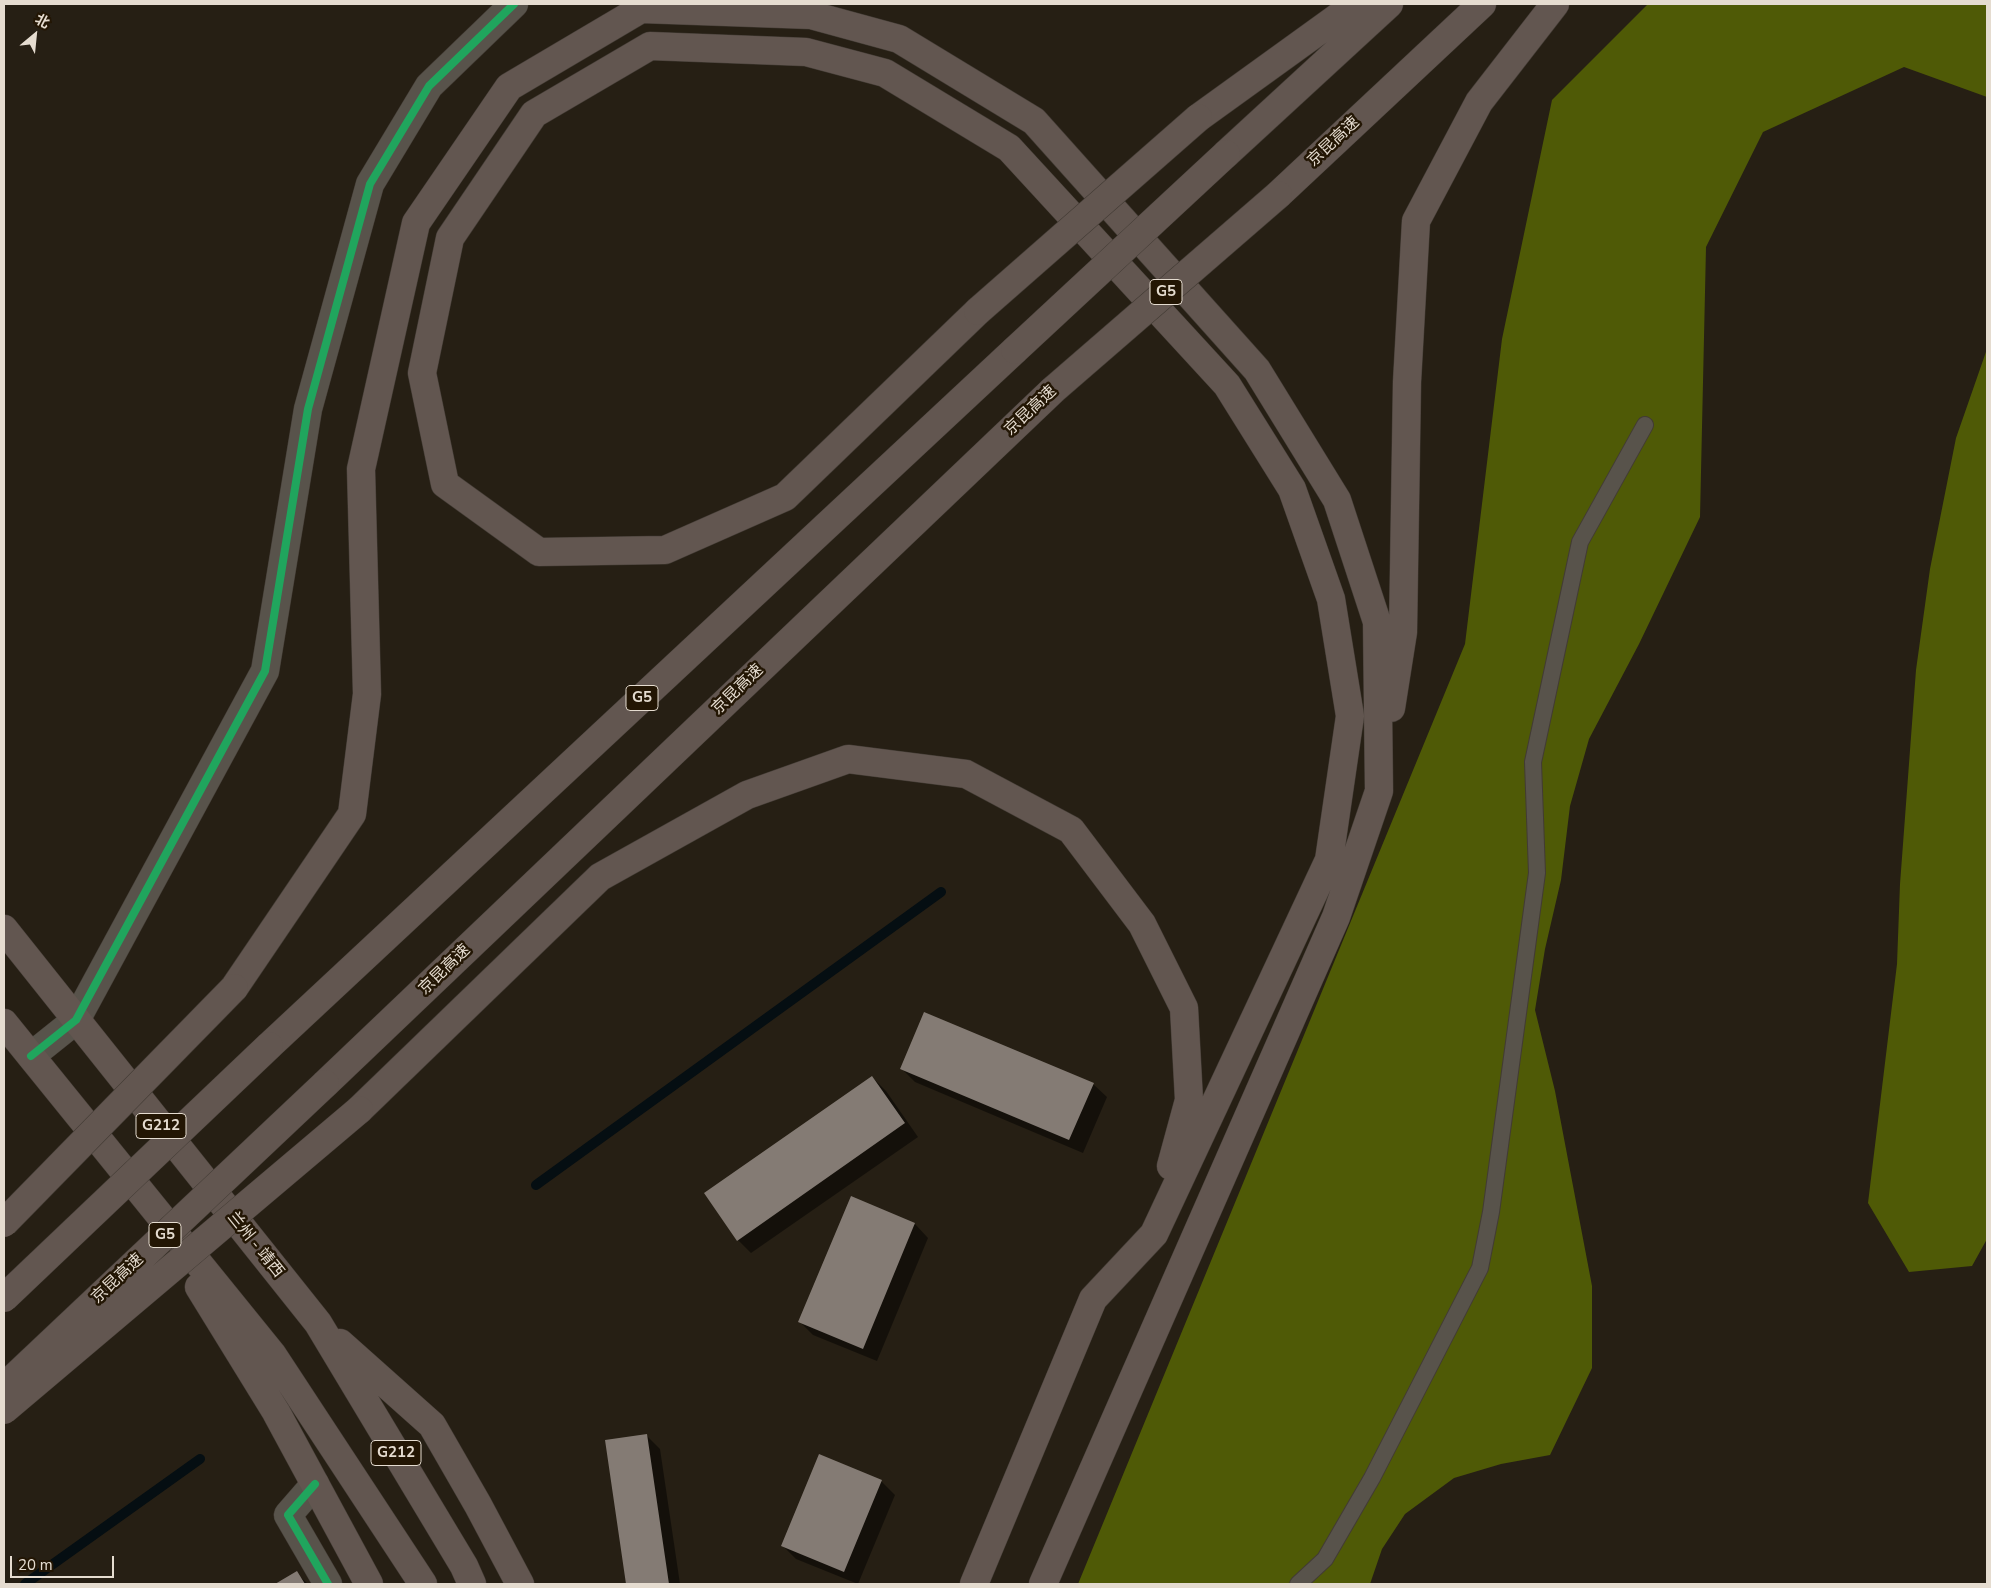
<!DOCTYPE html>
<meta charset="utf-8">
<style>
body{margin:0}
#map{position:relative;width:1991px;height:1588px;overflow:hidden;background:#261f14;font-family:"Nunito Sans","Noto Sans SC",sans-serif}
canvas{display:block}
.frame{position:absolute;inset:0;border:5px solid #e5dcd0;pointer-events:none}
.north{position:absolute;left:10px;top:10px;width:50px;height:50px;-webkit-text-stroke:4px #231604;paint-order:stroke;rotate:28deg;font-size:14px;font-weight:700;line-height:20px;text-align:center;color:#e5dcd0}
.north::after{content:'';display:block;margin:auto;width:18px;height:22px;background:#e5dcd0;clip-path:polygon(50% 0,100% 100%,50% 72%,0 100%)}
.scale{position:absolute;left:10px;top:1556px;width:104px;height:22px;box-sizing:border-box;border:2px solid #e5dcd0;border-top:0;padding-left:6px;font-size:15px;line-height:18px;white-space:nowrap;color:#e5dcd0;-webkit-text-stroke:4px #231604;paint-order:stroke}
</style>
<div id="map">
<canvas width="1991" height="1588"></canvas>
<div class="frame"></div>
<div class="north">北</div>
<div class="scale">20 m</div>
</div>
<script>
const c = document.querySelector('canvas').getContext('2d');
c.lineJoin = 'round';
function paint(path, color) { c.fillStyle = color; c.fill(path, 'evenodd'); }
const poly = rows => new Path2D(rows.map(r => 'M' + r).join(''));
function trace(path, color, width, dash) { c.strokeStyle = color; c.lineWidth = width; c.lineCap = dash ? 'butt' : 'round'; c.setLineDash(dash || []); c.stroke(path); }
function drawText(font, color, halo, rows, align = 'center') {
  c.font = font + ' "Nunito Sans","Noto Sans SC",sans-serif'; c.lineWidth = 5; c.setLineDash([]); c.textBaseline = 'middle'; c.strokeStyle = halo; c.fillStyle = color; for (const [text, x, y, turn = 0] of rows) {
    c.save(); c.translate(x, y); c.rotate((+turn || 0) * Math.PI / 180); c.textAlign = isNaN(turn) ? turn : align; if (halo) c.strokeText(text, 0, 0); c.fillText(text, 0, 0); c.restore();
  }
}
paint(poly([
 [1648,4,1987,4,1987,97,1904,67,1763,132,1706,247,1700,517,1639,644,1589,739,1570,806,1561,880,1545,949,1535,1010,1555,1091,1592,1286,1592,1368,1550,1455,1501,1464,1454,1478,1405,1514,1382,1549,1370,1584,1078,1584,1465,644,1502,339,1552,100],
 [1987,349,1987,1239,1972,1266,1909,1272,1868,1203,1897,964,1900,884,1916,670,1930,569,1956,438]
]), '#4f5a06');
paint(poly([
 [901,1068,1093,1084,1107,1097,1083,1153,915,1082],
 [872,1077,886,1091,918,1137,751,1253,738,1240],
 [915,1224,928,1238,877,1361,813,1335,800,1322],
 [647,1436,660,1449,680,1584,627,1584,606,1441],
 [881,1481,895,1495,858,1584,796,1559,783,1546],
 [296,1573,308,1584,278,1584]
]), '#0007');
trace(poly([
 [536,1185,941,892],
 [25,1584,200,1459]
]), '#050e12', 10);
paint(poly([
 [924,1012,1094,1083,1069,1140,900,1069],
 [872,1076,905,1123,737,1241,704,1193],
 [851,1196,915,1223,863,1349,798,1322],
 [647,1434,669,1584,626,1584,605,1440],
 [819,1454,882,1480,844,1572,781,1546],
 [297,1571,305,1584,275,1584]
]), '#847b74');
const lane = poly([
 [1298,1584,1325,1559,1372,1478,1480,1268,1491,1212,1537,873,1533,762,1580,542,1645,425]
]);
const street = poly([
 [31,1056,76,1020,265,671,308,409,370,184,429,86,514,4],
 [315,1484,288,1515,328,1584]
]);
const highway = poly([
 [1198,118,1356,4],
 [1226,154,1389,4],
 [1278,195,1482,4],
 [1391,708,1403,632,1407,382,1416,221,1479,102,1555,4],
 [4,929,318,1323,464,1566,472,1584],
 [234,988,352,814,367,694,361,469,416,223,509,87,641,9,811,15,899,39,1034,121,1257,370,1337,500,1377,622,1379,791,1336,917,1043,1584],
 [4,1023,272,1354,423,1584],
 [269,1046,1015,350],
 [325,1084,1053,390],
 [359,1110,600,877,747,795,848,759,966,774,1071,830,1142,924,1184,1008,1189,1100,1171,1166],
 [199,1287,276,1412,369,1584],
 [340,1343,432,1425,478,1505,520,1584],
 [974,1584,1093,1299,1154,1234,1329,860,1350,716,1331,599,1292,489,1227,385,1009,148,885,73,806,52,650,46,534,114,450,238,422,373,445,484,539,552,665,550,785,497,978,311]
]);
trace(lane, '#423b34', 18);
trace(street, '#423b34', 29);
trace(highway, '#423b34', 29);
trace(lane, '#58534b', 16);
trace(street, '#58534b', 28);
trace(highway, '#625650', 28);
const highwayBridge = poly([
 [978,311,1198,118],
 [1015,350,1226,154],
 [1053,390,1278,195],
 [4,1223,234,988],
 [4,1298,269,1046],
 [4,1387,325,1084],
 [4,1410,359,1110]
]);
trace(highwayBridge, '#423b34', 29, []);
trace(highwayBridge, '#625650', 28);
trace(poly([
 [31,1056,76,1020,265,671,308,409,370,184,429,86,514,4],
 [315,1484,288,1515,328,1584]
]), '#20a55d', 8);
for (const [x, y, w] of [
 [1166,292,32],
 [642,698,32],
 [161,1126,50],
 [165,1235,32],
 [396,1453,50]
]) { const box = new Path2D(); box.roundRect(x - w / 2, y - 12.5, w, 25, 4); c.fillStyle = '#231604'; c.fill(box); trace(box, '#e5dcd0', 1); }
drawText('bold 15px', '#e5dcd0', null, [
 ["G5",1166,292],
 ["G5",642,698],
 ["G212",161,1126],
 ["G5",165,1235],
 ["G212",396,1453]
]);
drawText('16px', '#e5dcd0', '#231604', [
 ["京昆高速",1334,142,-43],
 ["京昆高速",1031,411,-43],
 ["京昆高速",738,690,-44],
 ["京昆高速",445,970,-44],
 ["兰州 - 靖西",255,1245,51],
 ["京昆高速",118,1279,-43]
]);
</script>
